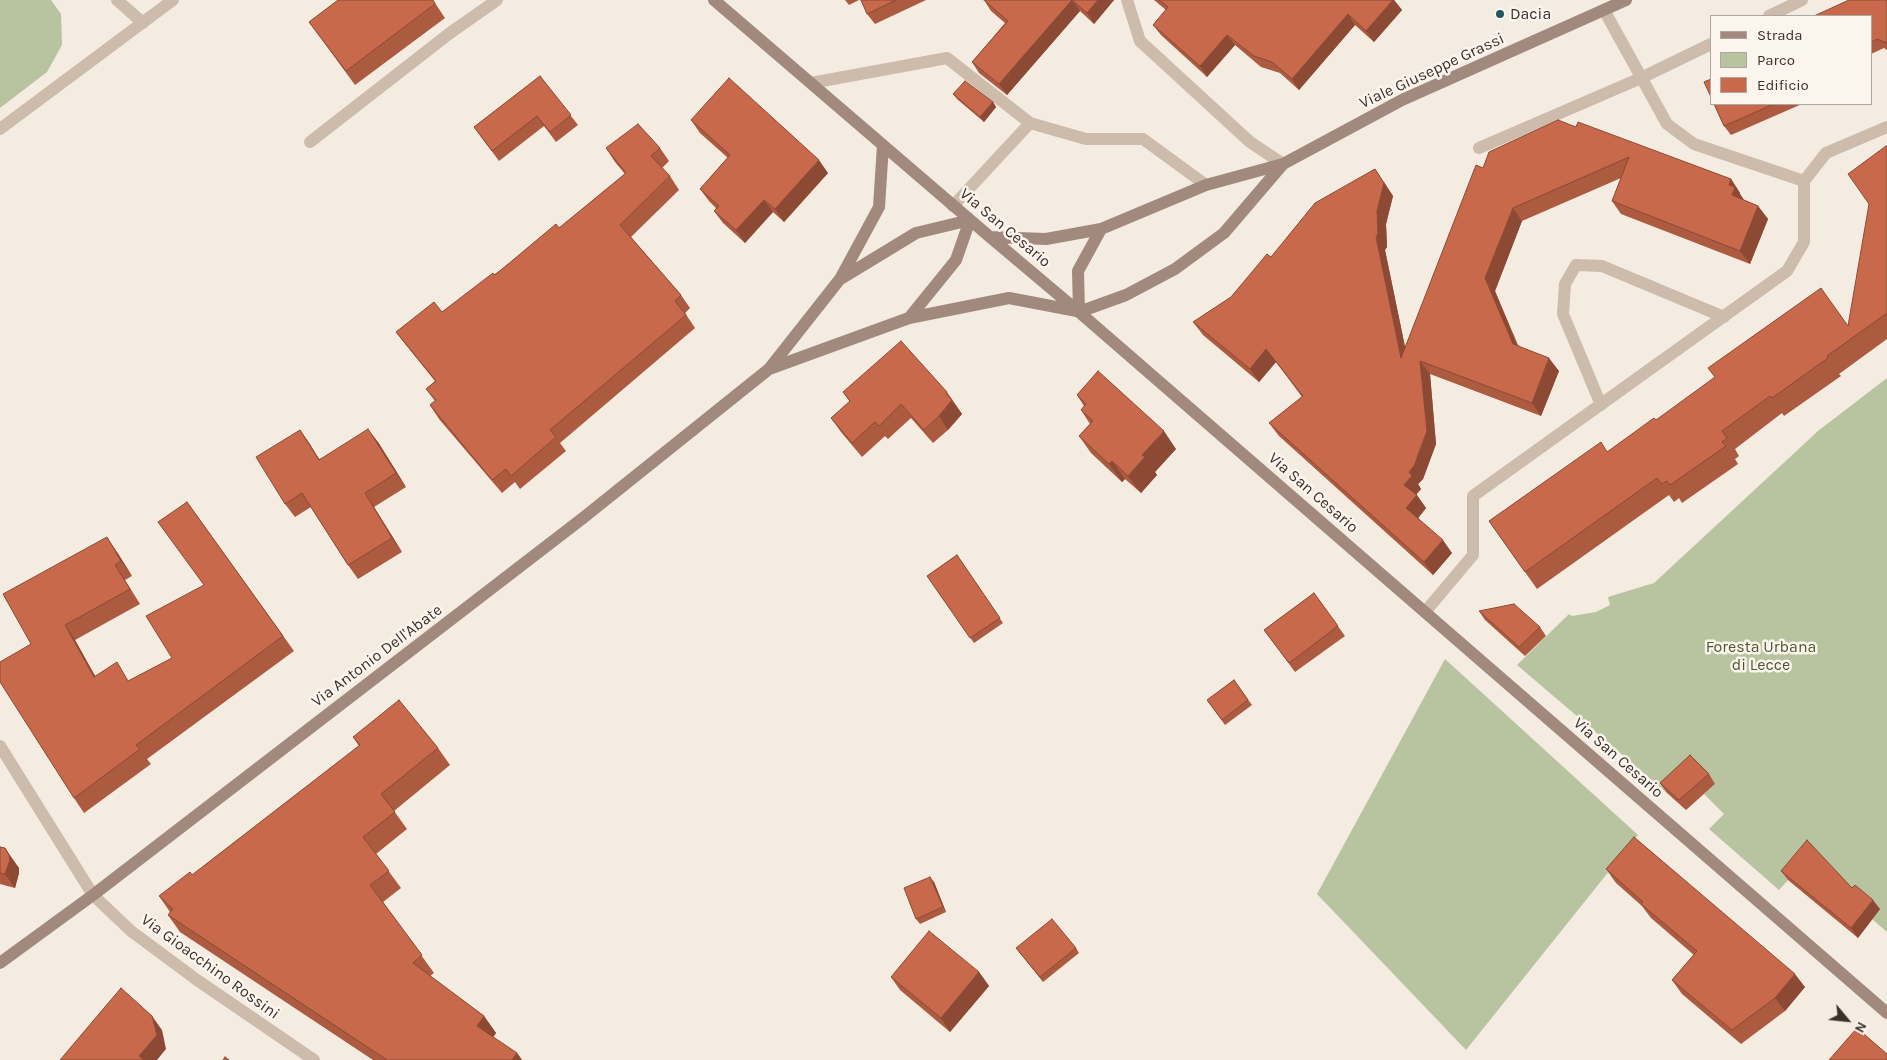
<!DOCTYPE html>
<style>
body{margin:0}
#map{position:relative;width:1887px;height:1060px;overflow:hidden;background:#f4ebe1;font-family:Karla,sans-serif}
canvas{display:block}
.legend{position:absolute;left:1710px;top:15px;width:162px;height:90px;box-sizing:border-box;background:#fbf5ee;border:1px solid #aea6a0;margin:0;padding:6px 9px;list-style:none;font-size:15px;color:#3b302b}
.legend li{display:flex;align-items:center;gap:10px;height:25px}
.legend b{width:25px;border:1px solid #aea6a0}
.north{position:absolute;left:1822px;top:995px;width:50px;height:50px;-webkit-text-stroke:4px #fbf5ee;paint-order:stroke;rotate:118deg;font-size:14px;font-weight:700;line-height:20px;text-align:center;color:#3b302b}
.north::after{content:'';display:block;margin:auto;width:18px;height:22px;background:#3b302b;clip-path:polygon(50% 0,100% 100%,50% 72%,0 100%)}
</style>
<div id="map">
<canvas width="1887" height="1060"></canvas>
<ul class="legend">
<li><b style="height:6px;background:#a18a7d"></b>Strada</li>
<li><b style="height:14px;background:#b8c4a0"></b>Parco</li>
<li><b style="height:14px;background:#c8694b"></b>Edificio</li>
</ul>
<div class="north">N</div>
</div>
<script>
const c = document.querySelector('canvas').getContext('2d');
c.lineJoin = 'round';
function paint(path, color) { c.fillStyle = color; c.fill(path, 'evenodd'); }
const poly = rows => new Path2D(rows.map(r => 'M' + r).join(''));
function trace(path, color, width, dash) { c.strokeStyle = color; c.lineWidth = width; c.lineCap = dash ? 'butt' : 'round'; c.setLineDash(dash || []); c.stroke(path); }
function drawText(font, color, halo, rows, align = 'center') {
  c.font = font + ' Karla,sans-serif'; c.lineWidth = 5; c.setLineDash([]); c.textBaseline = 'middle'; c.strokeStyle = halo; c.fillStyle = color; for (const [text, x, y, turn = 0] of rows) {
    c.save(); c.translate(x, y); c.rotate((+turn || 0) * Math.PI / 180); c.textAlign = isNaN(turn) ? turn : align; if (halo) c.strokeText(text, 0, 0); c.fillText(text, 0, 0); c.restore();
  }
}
paint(poly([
 [0,0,51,0,61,14,62,45,47,72,0,108],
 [1887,378,1887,932,1872,919,1788,880,1779,890,1709,829,1724,814,1704,794,1715,784,1667,793,1517,665,1569,614,1572,616,1596,612,1610,605,1608,597,1654,583,1818,431],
 [1445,659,1638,835,1466,1050,1317,894]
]), '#b8c4a0');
trace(poly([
 [1127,0,1140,41,1250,142,1283,164],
 [1769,16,1802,0],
 [811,83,947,58,1030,123,953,206],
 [1030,123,1086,139,1143,139,1206,185],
 [310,142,450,33,497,0],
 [1479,148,1641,78,1711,44],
 [1804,181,1826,153,1887,127],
 [1601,405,1563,314,1565,284,1576,265,1602,266,1724,317],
 [1425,612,1473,555,1473,496,1787,271,1804,242,1804,181,1694,144,1667,124,1604,10]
]), '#cdbbac', 12);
trace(poly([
 [117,0,143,23],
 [0,129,173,0],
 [0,746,93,895,131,931,197,980,314,1060]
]), '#cdbbac', 12);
trace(poly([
 [714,0,990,237,1079,312,1887,1013],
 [990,237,1046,239,1101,229,1206,185,1283,164,1402,100,1626,0],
 [842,278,916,233,970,220],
 [1079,312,1126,295,1175,269,1224,233,1283,164],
 [1079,312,1078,271,1101,229],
 [909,318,956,260,970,220],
 [769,369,909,318,1009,298,1077,311],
 [0,963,93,895,583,518,769,369,840,279,879,207,883,145]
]), '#a18a7d', 12);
paint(poly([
 [433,0,445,18,355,85,309,22],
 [845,0,859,0,849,5],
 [861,0,926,0,875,24,867,14],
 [984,0,1114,0,1094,24,1080,11,1007,95,979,73,972,62,1005,23,991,11],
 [1154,0,1394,0,1402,10,1374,42,1355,25,1299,90,1280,73,1261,67,1235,45,1207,77,1161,35,1153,25,1166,10],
 [1887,0,1887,50,1884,48,1871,54,1871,16],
 [540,76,578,125,556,142,544,126,499,161,474,127],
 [953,94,993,102,996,107,984,122,957,99],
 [1714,104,1802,104,1731,135,1724,126],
 [691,120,828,173,784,222,773,212,745,243,723,223,714,211,716,208,709,201,700,189,728,158,700,133],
 [1576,127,1731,179,1740,193,1740,194,1744,200,1758,206,1768,219,1750,264,1621,214,1612,201,1621,178,1522,221,1495,291,1518,345,1559,371,1541,416,1430,374,1436,444,1423,479,1418,484,1421,489,1416,495,1426,508,1418,518,1452,553,1433,575,1279,436,1269,423,1302,397,1276,362,1259,382,1203,335,1193,322,1231,297,1271,257,1384,182,1393,196,1386,224,1387,247,1385,250,1405,347,1483,168],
 [1887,147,1887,339,1839,374,1841,376,1784,416,1782,413,1735,449,1739,456,1735,459,1738,464,1682,503,1679,498,1674,502,1669,495,1537,589,1489,521,1608,452,1656,420,1848,326],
 [606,148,660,148,669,161,662,168,670,176,679,190,631,237,681,295,690,308,685,313,695,328,560,443,566,451,520,489,515,482,502,493,439,419,430,405,435,401,426,389,435,381,406,345,396,332,442,312,559,228,625,174,615,162],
 [843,392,947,392,962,414,948,430,933,443,911,418,888,439,885,436,862,457,841,432,831,418,850,402],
 [1077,395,1176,449,1155,472,1157,475,1141,493,1125,479,1122,482,1091,453,1079,436,1090,424,1081,410,1084,406],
 [300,430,319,459,378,442,406,487,374,507,402,552,358,579,348,565,311,507,295,517,285,504],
 [187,502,294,651,147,759,151,764,84,813,74,798,31,644,117,552,132,576,125,580,140,604,75,640,95,676,129,681,172,658,204,585],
 [957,555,1003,623,974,643,927,576],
 [1314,593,1345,636,1295,672,1264,630],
 [1479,611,1540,627,1546,636,1525,656,1485,620],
 [1234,680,1252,705,1225,725,1207,700],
 [353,737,438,748,450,765,394,811,407,829,376,854,401,888,383,902,434,973,430,976,484,1016,496,1033,493,1037,517,1053,522,1060,373,1060,180,932,168,915,170,912,159,896,192,875,359,746],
 [1709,774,1715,784,1686,810,1667,793,1660,783],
 [0,847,19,868,19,873,15,888,0,884],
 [1606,869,1805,987,1785,1011,1741,1044,1682,994,1672,980,1694,955,1651,918,1642,906,1616,883],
 [1781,871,1852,888,1880,909,1858,938,1788,880],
 [934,882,946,912,920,924,916,919],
 [1016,948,1076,948,1079,953,1043,982],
 [979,972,989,986,950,1032,900,990,891,977]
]), '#ac5a40');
paint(poly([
 [1072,0,1080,11,1007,95,999,84],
 [1098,0,1114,0,1094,24,1087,13],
 [1393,0,1394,0,1402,10,1374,42,1366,31],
 [1348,14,1355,25,1299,90,1292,79],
 [1227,35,1235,45,1207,77,1200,66],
 [993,102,996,107,984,122,980,117],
 [819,160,828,173,784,222,775,209],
 [1375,169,1393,196,1386,224,1387,247,1385,250,1410,371,1401,358,1376,237],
 [1731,179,1740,193,1740,194,1744,200,1732,195,1729,185],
 [764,200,773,212,745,243,736,230],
 [1758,206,1768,219,1750,264,1740,251],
 [1513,208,1522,221,1495,291,1522,357,1513,344,1485,278],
 [1266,349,1276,362,1259,382,1250,369],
 [1549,358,1559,371,1541,416,1532,403],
 [1420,361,1430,374,1436,444,1423,479,1418,484,1421,489,1413,498,1404,485,1409,472],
 [952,400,962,414,948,430,939,416],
 [368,429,378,442,406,487,396,473],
 [300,430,310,444,328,474,319,460],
 [1164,431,1176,449,1155,472,1157,475,1141,493,1128,476,1142,455],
 [1112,461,1125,479,1122,482,1109,464],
 [365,493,374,507,402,552,392,538],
 [1417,495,1426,508,1416,521,1406,508],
 [107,537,117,552,132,576,121,561],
 [1443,540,1452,553,1433,575,1424,562],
 [65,625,75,640,104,692,94,677],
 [5,848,19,868,19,873,15,888,5,874],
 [930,877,934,882,946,912,943,907],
 [1873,900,1880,909,1858,938,1851,928],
 [979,972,989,986,950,1032,941,1018],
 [1795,974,1805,987,1785,1011,1775,998],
 [152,1016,162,1030,166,1049,157,1060,142,1060,139,1056],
 [484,1016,496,1033,489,1044,477,1026],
 [517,1053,522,1060,512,1060]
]), '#8c4a34');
const building = poly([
 [338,0,433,0,435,4,346,71,309,22,338,0],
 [861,0,896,0,867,14,861,0],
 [984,0,1098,0,1087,13,1072,0,999,84,972,62,1008,21,984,0],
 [1159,0,1393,0,1366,31,1348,14,1292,79,1272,62,1254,56,1227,35,1200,66,1153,25,1168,7,1159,0],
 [1849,0,1887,0,1887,43,1877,39,1871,42,1871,16,1814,16,1849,0],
 [540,76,571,115,550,132,537,116,492,151,474,127,540,76],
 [729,78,819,160,775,209,764,200,736,230,714,211,719,206,700,189,730,155,691,120,729,78],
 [1711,79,1711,97,1704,82,1711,79],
 [965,81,993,102,980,117,953,94,965,81],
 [1714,104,1774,104,1724,126,1714,104],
 [1558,120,1576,127,1578,122,1731,179,1729,185,1735,187,1732,195,1758,206,1740,251,1612,201,1629,157,1513,208,1485,278,1513,344,1549,358,1532,403,1420,361,1427,431,1414,466,1409,472,1412,476,1404,485,1417,495,1406,508,1443,540,1424,562,1269,423,1303,396,1266,349,1250,369,1193,322,1231,297,1267,254,1271,257,1315,203,1375,169,1384,183,1377,211,1378,234,1376,237,1401,358,1476,165,1483,168,1489,152,1558,120],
 [638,124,660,148,651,156,670,176,620,225,681,295,675,301,686,315,550,430,556,437,511,476,506,469,492,480,430,405,436,400,426,389,436,381,396,332,434,302,442,312,493,273,495,275,556,224,559,228,626,173,606,148,638,124],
 [1886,146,1887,147,1887,313,1827,356,1828,358,1772,398,1770,396,1722,431,1727,438,1722,442,1726,446,1670,485,1667,481,1662,484,1657,478,1525,572,1489,521,1601,442,1607,452,1654,418,1656,420,1715,377,1708,368,1821,288,1848,326,1869,204,1848,174,1886,146],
 [901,341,947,392,946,393,952,400,939,416,924,430,901,404,879,426,875,422,852,443,831,418,850,401,843,392,901,341],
 [1098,371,1164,431,1142,455,1145,457,1128,476,1112,461,1109,464,1079,436,1093,421,1081,410,1086,404,1077,395,1098,371],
 [368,429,396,473,365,493,392,538,348,565,302,493,285,504,256,457,300,430,319,460,368,429],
 [187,502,283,636,136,745,140,749,74,798,0,682,0,662,31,644,3,594,107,537,121,561,115,565,130,589,65,625,94,677,117,662,128,681,172,658,146,616,204,585,158,522,187,502],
 [957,555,1000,618,970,638,927,576,957,555],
 [1314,593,1338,626,1289,663,1264,630,1314,593],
 [1514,604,1540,627,1519,647,1479,611,1514,604],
 [1234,680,1248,700,1222,720,1207,700,1234,680],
 [399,700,438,748,381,794,395,812,363,837,389,871,370,885,422,955,413,963,484,1016,477,1026,517,1053,512,1060,387,1060,168,915,173,909,159,896,190,872,192,875,360,745,353,737,399,700],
 [1690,755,1709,774,1679,800,1660,783,1690,755],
 [1634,837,1795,974,1775,998,1732,1030,1672,980,1697,951,1641,904,1643,902,1606,869,1634,837],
 [1807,840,1852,888,1855,885,1873,900,1851,928,1781,871,1807,840],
 [0,847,5,848,9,855,10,860,5,874,0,873,0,847],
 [930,877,943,907,916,919,904,888,930,877],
 [1052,919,1076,948,1040,977,1016,948,1052,919],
 [929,931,979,972,941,1018,891,977,929,931],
 [121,988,152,1016,157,1035,139,1056,144,1060,60,1060,121,988],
 [1857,1028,1887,1054,1887,1060,1829,1060,1857,1028],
 [225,1057,229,1060,223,1060,225,1057]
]);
paint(building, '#c8694b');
trace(building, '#8c4a34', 1);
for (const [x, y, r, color] of [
 [1500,14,5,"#1f5a5e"]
]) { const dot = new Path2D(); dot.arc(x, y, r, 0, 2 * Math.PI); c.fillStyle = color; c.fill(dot); trace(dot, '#fbf5ee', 2); }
drawText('16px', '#3b302b', '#fbf5ee', [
 ["Dacia",1510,14]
], 'left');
drawText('16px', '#3b302b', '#fbf5ee', [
 ["Viale Giuseppe Grassi",1432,71,-25],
 ["Via San Cesario",1005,228,40],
 ["Via San Cesario",1313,493,41],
 ["Via Antonio Dell'Abate",377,656,-37],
 ["Via San Cesario",1618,758,41],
 ["Via Gioacchino Rossini",210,967,36]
]);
drawText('16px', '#4a5a2e', '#fbf5ee', [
 ["Foresta Urbana",1761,647],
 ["di Lecce",1761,665]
]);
</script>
